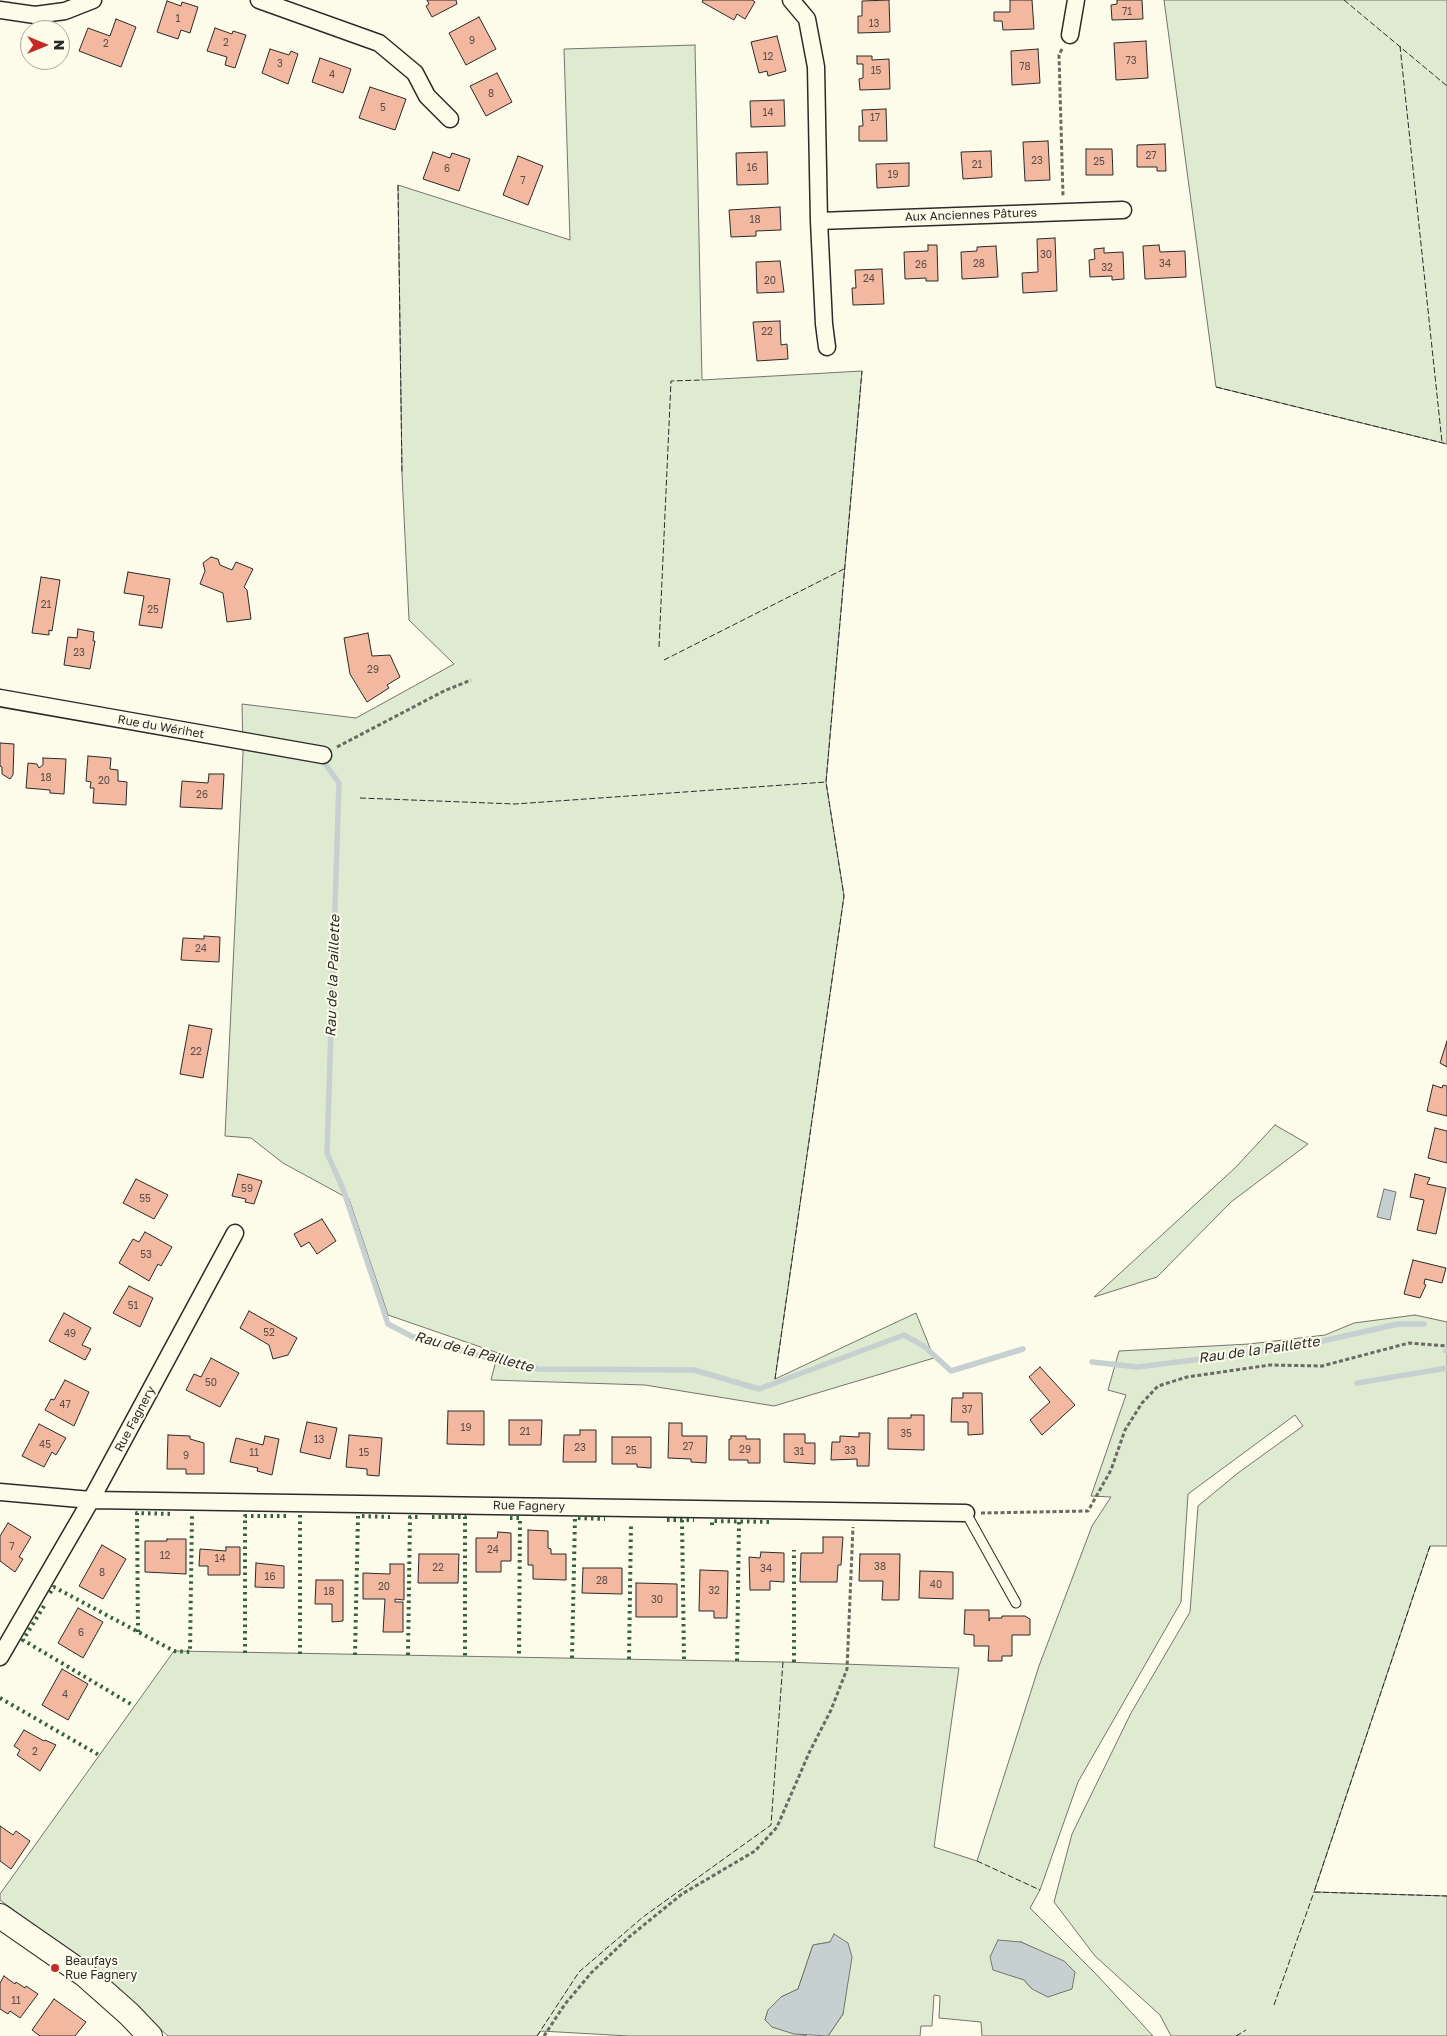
<!DOCTYPE html>
<meta charset="utf-8">
<style>
body{margin:0}
#map{position:relative;width:1447px;height:2036px;overflow:hidden;background:#fdfbea;font-family:"Golos Text",sans-serif}
canvas{display:block}
.north{position:absolute;left:20px;top:20px;width:50px;height:50px;box-sizing:border-box;background:#fdfbea;border:1px solid #a9a89e;border-radius:50%;rotate:90deg;font-size:14px;font-weight:700;line-height:20px;text-align:center;color:#2b2b2b}
.north::after{content:'';display:block;margin:auto;width:18px;height:22px;background:#c62828;clip-path:polygon(50% 0,100% 100%,50% 72%,0 100%)}
</style>
<div id="map">
<canvas width="1447" height="2036"></canvas>
<div class="north">N</div>
</div>
<script>
const c = document.querySelector('canvas').getContext('2d');
c.lineJoin = 'round';
function paint(path, color) { c.fillStyle = color; c.fill(path, 'evenodd'); }
const poly = rows => new Path2D(rows.map(r => 'M' + r).join(''));
function trace(path, color, width, dash) { c.strokeStyle = color; c.lineWidth = width; c.lineCap = dash ? 'butt' : 'round'; c.setLineDash(dash || []); c.stroke(path); }
function drawText(font, color, halo, rows, align = 'center') {
  c.font = font + ' "Golos Text",sans-serif'; c.lineWidth = 4; c.setLineDash([]); c.textBaseline = 'middle'; c.strokeStyle = halo; c.fillStyle = color; for (const [text, x, y, turn = 0] of rows) {
    c.save(); c.translate(x, y); c.rotate((+turn || 0) * Math.PI / 180); c.textAlign = isNaN(turn) ? turn : align; if (halo) c.strokeText(text, 0, 0); c.fillText(text, 0, 0); c.restore();
  }
}
const green = poly([
 [1164,0,1447,0,1447,444,1216,387,1164,0],
 [695,45,702,380,862,371,826,782,844,896,775,1379,916,1313,934,1358,774,1406,645,1385,491,1380,498,1353,388,1315,349,1199,283,1163,251,1138,225,1136,243,753,242,704,356,718,454,664,409,620,402,474,398,185,570,240,564,49,695,45],
 [1275,1125,1308,1144,1231,1202,1157,1277,1094,1297,1235,1168,1275,1125],
 [1415,1315,1447,1322,1447,1546,1430,1546,1314,1892,1447,1896,1447,2036,1171,2036,1160,2015,1095,1956,1054,1902,1072,1834,1131,1713,1190,1612,1198,1506,1238,1473,1303,1426,1295,1415,1188,1494,1181,1602,1078,1782,1040,1890,1030,1908,1097,1975,1153,2036,982,2036,981,2022,939,2018,940,1996,934,1995,932,2026,921,2026,920,2036,828,2036,843,2014,830,1942,813,1945,798,1989,781,1997,768,2010,765,2020,772,2027,807,2036,629,2036,541,2031,537,2036,168,2036,98,1973,0,1900,0,1894,174,1651,783,1662,959,1668,934,1847,977,1861,1039,1666,1092,1526,1111,1497,1091,1496,1126,1395,1108,1390,1119,1351,1249,1344,1325,1335,1354,1323,1415,1315],
 [1021,1942,1041,1952,1032,1989,1024,1980,1021,1942]
]);
paint(green, '#deebd1');
trace(green, '#74746e', 1);
const water = poly([
 [1384,1189,1396,1192,1390,1220,1377,1217,1384,1189],
 [834,1934,848,1943,852,1957,843,2014,828,2036,794,2034,772,2027,765,2020,768,2010,781,1997,798,1989,813,1945,830,1942,834,1934],
 [998,1940,1021,1942,1064,1961,1075,1972,1072,1989,1048,1997,1032,1989,1024,1980,993,1970,990,1957,998,1940]
]);
paint(water, '#c7d0d0');
trace(water, '#74746e', 1);
trace(poly([
 [323,761,339,783,327,1153,343,1189,388,1324,413,1337,426,1337,447,1347,489,1358,514,1360,522,1366,533,1366,537,1369,694,1370,759,1389,904,1335,924,1346,951,1371,1023,1349],
 [1446,1351,1447,1352],
 [1092,1362,1138,1367,1296,1347,1398,1324,1424,1324],
 [1357,1383,1447,1368]
]), '#c7d0d0', 5.5);
const building = poly([
 [427,0,456,0,457,4,432,17,426,6,429,4,427,0],
 [703,0,752,0,755,2,745,19,737,14,734,20,702,2,703,0],
 [889,0,890,32,858,33,858,16,862,16,862,1,889,0],
 [1010,0,1032,0,1034,29,1003,30,1002,21,994,21,994,12,1010,12,1010,0],
 [1117,0,1142,0,1143,19,1112,20,1111,5,1117,4,1117,0],
 [167,1,181,6,182,2,198,7,190,33,181,30,178,39,157,32,167,1],
 [479,17,496,49,466,65,449,33,479,17],
 [116,19,136,27,121,67,79,51,88,28,110,36,116,19],
 [215,28,232,34,233,31,246,35,235,68,225,65,227,57,207,51,215,28],
 [777,36,786,71,768,76,767,71,759,73,751,42,777,36],
 [1146,41,1148,78,1116,80,1114,43,1146,41],
 [270,49,289,55,291,51,298,54,288,84,262,73,270,49],
 [1038,49,1040,83,1012,85,1011,51,1038,49],
 [857,56,872,56,872,60,889,59,890,89,860,90,859,79,863,78,863,64,857,64,857,56],
 [320,58,351,69,343,93,312,82,320,58],
 [497,73,512,102,486,116,470,86,497,73],
 [370,87,406,99,395,130,359,118,370,87],
 [784,100,785,126,751,127,750,101,784,100],
 [886,109,887,141,859,141,859,126,863,126,862,110,886,109],
 [1048,141,1050,180,1025,181,1023,142,1048,141],
 [1165,144,1166,171,1157,171,1157,167,1137,167,1137,145,1165,144],
 [1086,149,1112,149,1113,175,1086,175,1086,149],
 [991,151,992,177,963,179,961,152,991,151],
 [433,152,450,158,452,153,470,159,459,191,423,179,433,152],
 [767,152,768,184,737,185,736,153,767,152],
 [518,156,543,166,528,205,503,195,518,156],
 [909,163,909,186,877,188,876,164,909,163],
 [780,207,781,230,756,231,756,236,731,237,729,210,780,207],
 [1055,238,1057,291,1023,293,1022,273,1038,272,1037,239,1055,238],
 [928,245,937,245,938,281,926,281,926,278,905,279,904,252,928,251,928,245],
 [1159,245,1160,252,1185,251,1186,277,1145,279,1143,246,1159,245],
 [996,246,998,277,962,279,961,252,977,251,977,247,996,246],
 [1104,248,1104,253,1123,252,1124,279,1112,280,1112,276,1090,277,1089,260,1095,259,1094,249,1104,248],
 [780,261,784,292,757,293,756,262,780,261],
 [882,269,884,304,853,305,852,288,856,288,855,270,882,269],
 [780,321,781,345,787,344,788,359,757,361,753,322,780,321],
 [211,557,218,559,220,565,232,570,236,562,253,569,244,587,247,590,251,619,227,622,223,593,200,584,205,571,203,563,211,557],
 [128,572,170,579,162,628,139,625,144,596,124,593,128,572],
 [41,577,60,580,52,631,49,630,49,635,32,633,41,577],
 [78,629,94,632,93,641,95,641,90,669,64,665,68,637,77,638,78,629],
 [368,633,372,656,390,655,400,677,387,685,389,688,367,702,350,674,344,638,368,633],
 [0,743,14,744,13,775,10,779,2,774,2,767,0,766,0,743],
 [88,756,111,758,110,769,118,770,118,781,127,782,126,805,93,803,94,788,90,788,91,782,86,781,88,756],
 [43,758,66,759,64,794,50,793,50,790,26,788,28,763,37,764,39,768,43,765,43,758],
 [209,774,224,774,222,809,180,807,182,781,208,783,209,774],
 [204,936,220,937,219,962,181,960,183,938,204,939,204,936],
 [189,1025,212,1029,203,1078,180,1074,189,1025],
 [1447,1041,1447,1067,1440,1063,1447,1041],
 [1433,1085,1442,1088,1443,1085,1447,1086,1447,1116,1427,1111,1433,1085],
 [1435,1128,1447,1131,1447,1163,1428,1158,1435,1128],
 [238,1174,262,1181,254,1204,245,1202,246,1199,232,1196,238,1174],
 [1415,1174,1430,1178,1427,1184,1446,1188,1436,1234,1417,1230,1424,1200,1410,1197,1415,1174],
 [136,1179,168,1195,154,1219,123,1203,136,1179],
 [322,1219,336,1241,317,1254,309,1242,301,1247,294,1234,322,1219],
 [145,1232,172,1247,161,1266,158,1264,149,1281,119,1263,133,1239,139,1242,145,1232],
 [1413,1260,1446,1268,1442,1283,1425,1279,1424,1284,1426,1285,1420,1298,1404,1294,1413,1260],
 [129,1286,153,1298,140,1327,113,1313,129,1286],
 [249,1311,297,1338,288,1355,273,1359,269,1345,240,1328,249,1311],
 [64,1313,91,1328,82,1345,91,1349,85,1360,49,1341,64,1313],
 [211,1358,239,1373,220,1407,186,1390,194,1374,201,1377,211,1358],
 [1040,1367,1075,1405,1042,1435,1030,1420,1050,1402,1029,1377,1040,1367],
 [65,1380,89,1392,74,1426,45,1410,51,1399,54,1400,65,1380],
 [963,1393,982,1393,983,1434,968,1435,968,1422,951,1422,952,1398,963,1398,963,1393],
 [448,1411,484,1411,484,1445,447,1444,448,1411],
 [911,1415,924,1415,924,1450,888,1449,888,1418,911,1418,911,1415],
 [509,1420,542,1420,541,1445,509,1445,509,1420],
 [307,1422,337,1428,330,1459,300,1452,307,1422],
 [669,1423,682,1423,682,1436,707,1436,706,1463,691,1462,691,1459,668,1458,669,1423],
 [39,1424,66,1438,56,1455,52,1452,44,1467,22,1456,39,1424],
 [580,1430,596,1430,596,1462,563,1462,564,1435,580,1435,580,1430],
 [859,1433,870,1433,869,1466,857,1466,857,1459,831,1460,832,1442,840,1442,840,1436,859,1437,859,1433],
 [784,1434,805,1434,805,1443,815,1443,815,1464,784,1462,784,1434],
 [168,1435,190,1436,190,1439,204,1443,204,1474,186,1474,186,1469,167,1469,168,1435],
 [349,1435,382,1438,379,1476,367,1475,367,1469,346,1467,349,1435],
 [265,1436,279,1439,272,1475,257,1471,258,1468,230,1462,236,1438,263,1445,265,1436],
 [731,1436,746,1436,746,1439,760,1439,760,1463,748,1463,748,1460,729,1460,729,1439,731,1439,731,1436],
 [612,1437,651,1437,651,1468,637,1467,637,1464,612,1464,612,1437],
 [8,1523,31,1537,19,1557,23,1559,15,1572,0,1561,0,1536,8,1523],
 [528,1530,548,1531,548,1548,551,1549,551,1554,566,1554,566,1580,533,1579,533,1565,528,1565,528,1530],
 [498,1532,511,1533,511,1561,501,1561,501,1572,476,1572,476,1538,497,1538,498,1532],
 [823,1537,843,1537,841,1565,838,1565,837,1582,800,1582,801,1553,823,1553,823,1537],
 [167,1539,186,1539,186,1574,145,1572,145,1541,167,1541,167,1539],
 [102,1545,126,1559,103,1599,79,1586,102,1545],
 [226,1547,240,1547,240,1575,208,1575,208,1566,199,1566,200,1549,226,1551,226,1547],
 [761,1552,784,1553,784,1582,770,1581,770,1590,750,1590,749,1557,760,1558,761,1552],
 [419,1554,459,1554,458,1583,418,1583,419,1554],
 [860,1554,900,1554,899,1600,882,1600,883,1581,859,1581,860,1554],
 [256,1563,284,1566,284,1588,255,1587,256,1563],
 [390,1564,404,1564,404,1600,395,1599,395,1602,403,1602,403,1632,383,1632,385,1599,363,1599,363,1573,390,1574,390,1564],
 [583,1568,622,1568,622,1594,582,1593,583,1568],
 [700,1570,728,1571,727,1618,714,1618,714,1611,699,1611,700,1570],
 [920,1571,953,1572,953,1599,919,1598,920,1571],
 [316,1580,343,1580,343,1621,332,1622,332,1604,315,1604,316,1580],
 [636,1583,677,1584,677,1617,636,1617,636,1583],
 [78,1608,103,1622,83,1658,58,1643,78,1608],
 [965,1610,989,1610,989,1621,990,1618,1002,1618,1002,1616,1025,1616,1030,1619,1030,1635,1012,1635,1012,1656,1002,1656,1002,1661,988,1661,989,1646,974,1646,974,1635,964,1634,965,1610],
 [62,1669,88,1684,68,1720,42,1705,62,1669],
 [24,1730,44,1741,45,1740,56,1745,40,1771,17,1755,20,1750,14,1746,24,1730],
 [0,1826,13,1835,16,1831,30,1841,11,1869,0,1861,0,1826],
 [4,1976,15,1984,16,1982,25,1988,26,1986,38,1994,20,2018,10,2011,8,2014,0,2009,0,1983,4,1976],
 [54,1999,86,2022,75,2036,40,2036,32,2030,54,1999]
]);
paint(building, '#f2b8a0');
trace(building, '#2b2b2b', 1);
const lane = poly([
 [966,1513,1016,1603]
]);
const street = poly([
 [259,0,379,43,415,73,427,96,450,119],
 [791,0,807,19,816,67,819,221,824,324,827,347],
 [0,10,35,15,65,11,93,0],
 [1070,35,1076,0],
 [819,221,1123,210],
 [0,698,323,755],
 [0,1492,91,1500,966,1513],
 [0,1657,91,1500,235,1233]
]);
const secondary = poly([
 [0,1916,85,1975,129,2014,150,2036]
]);
trace(lane, '#2b2b2b', 11);
trace(street, '#2b2b2b', 19);
trace(secondary, '#2b2b2b', 26);
trace(poly([
 [1062,49,1059,55,1063,196],
 [337,747,444,691,471,680],
 [981,1513,1088,1511,1111,1470,1125,1430,1142,1403,1158,1386,1187,1377,1270,1365,1322,1366,1409,1343,1447,1346],
 [544,2036,565,2004,592,1972,629,1937,682,1894,755,1851,777,1827,809,1753,831,1710,847,1669,853,1527]
]), '#6a6964', 3, [4, 2.5]);
trace(lane, '#fdfbea', 9);
trace(street, '#fdfbea', 16);
trace(secondary, '#fdfbea', 24);
trace(poly([
 [432,1517,465,1517,465,1657],
 [510,1518,520,1518,519,1657],
 [667,1520,694,1520],
 [682,1520,684,1660],
 [712,1525,712,1521,773,1522],
 [50,1593,54,1587,174,1651,190,1652,192,1515],
 [44,1606,23,1640,134,1706],
 [138,1632,137,1513,172,1514],
 [245,1653,245,1516,288,1516],
 [300,1654,300,1513],
 [355,1655,358,1516,390,1517],
 [408,1655,410,1517,421,1517],
 [572,1658,575,1518,605,1519],
 [629,1659,631,1523],
 [737,1661,739,1521],
 [794,1662,794,1550],
 [0,1698,99,1755]
]), '#34623c', 4, [2.5, 4]);
trace(poly([
 [1344,0,1447,86],
 [1400,46,1442,442],
 [398,185,402,474],
 [1216,387,1447,444],
 [659,647,671,381,702,380],
 [664,660,846,568],
 [360,798,515,804,826,782],
 [775,1379,844,896,826,782,862,371],
 [1430,1546,1314,1892,1447,1896],
 [977,1861,1040,1890],
 [1274,2005,1314,1892],
 [537,2036,579,1972,643,1917,771,1825,783,1662],
 [1236,2036,1246,2030]
]), '#2b2b2b', 1, [6, 2.5]);
for (const [x, y, r, color] of [
 [55,1968,5,"#c62828"]
]) { const dot = new Path2D(); dot.arc(x, y, r, 0, 2 * Math.PI); c.fillStyle = color; c.fill(dot); trace(dot, '#fdfbea', 2); }
drawText('10px', '#5d4e48', null, [
 ["71",1127,12],
 ["1",178,19],
 ["13",874,24],
 ["9",472,41],
 ["2",226,43],
 ["2",106,44],
 ["12",768,57],
 ["73",1131,61],
 ["3",280,64],
 ["78",1025,67],
 ["15",876,71],
 ["4",332,75],
 ["8",491,94],
 ["5",383,108],
 ["14",768,113],
 ["17",875,118],
 ["27",1151,156],
 ["23",1037,161],
 ["25",1099,162],
 ["21",977,165],
 ["16",752,168],
 ["6",447,169],
 ["19",893,175],
 ["7",523,181],
 ["18",755,220],
 ["30",1046,255],
 ["28",979,264],
 ["34",1165,264],
 ["26",921,265],
 ["32",1107,268],
 ["24",869,279],
 ["20",770,281],
 ["22",767,332],
 ["21",46,605],
 ["25",153,610],
 ["23",79,653],
 ["29",373,670],
 ["18",46,778],
 ["20",104,781],
 ["26",202,795],
 ["24",201,949],
 ["22",196,1052],
 ["59",247,1189],
 ["55",145,1199],
 ["53",146,1255],
 ["51",133,1306],
 ["52",269,1333],
 ["49",70,1334],
 ["50",211,1383],
 ["47",65,1405],
 ["37",967,1410],
 ["19",466,1428],
 ["21",525,1432],
 ["35",906,1434],
 ["13",319,1440],
 ["45",45,1445],
 ["27",688,1447],
 ["23",580,1448],
 ["29",745,1450],
 ["25",631,1451],
 ["33",850,1451],
 ["31",799,1452],
 ["11",254,1453],
 ["15",364,1453],
 ["9",186,1456],
 ["7",12,1547],
 ["24",493,1550],
 ["12",165,1556],
 ["14",220,1559],
 ["38",880,1567],
 ["22",438,1568],
 ["34",766,1569],
 ["8",102,1573],
 ["16",270,1577],
 ["28",602,1581],
 ["40",936,1585],
 ["20",384,1587],
 ["32",714,1591],
 ["18",329,1592],
 ["30",657,1600],
 ["6",81,1633],
 ["4",65,1695],
 ["2",35,1752],
 ["11",16,2001]
]);
drawText('12px', '#2b2b2b', '#fdfbea', [
 ["Aux Anciennes Pâtures",971,215,-2],
 ["Rue du Wérihet",161,727,10],
 ["Rue Fagnery",135,1419,-62],
 ["Rue Fagnery",529,1506,1]
]);
drawText('12px', '#2b2b2b', '#fdfbea', [
 ["Beaufays",65,1961],
 ["Rue Fagnery",65,1975]
], 'left');
drawText('italic 14px', '#2b2b2b', '#fdfbea', [
 ["Rau de la Paillette",333,976,-88],
 ["Rau de la Paillette",1259,1350,-8],
 ["Rau de la Paillette",474,1352,15]
]);
</script>
